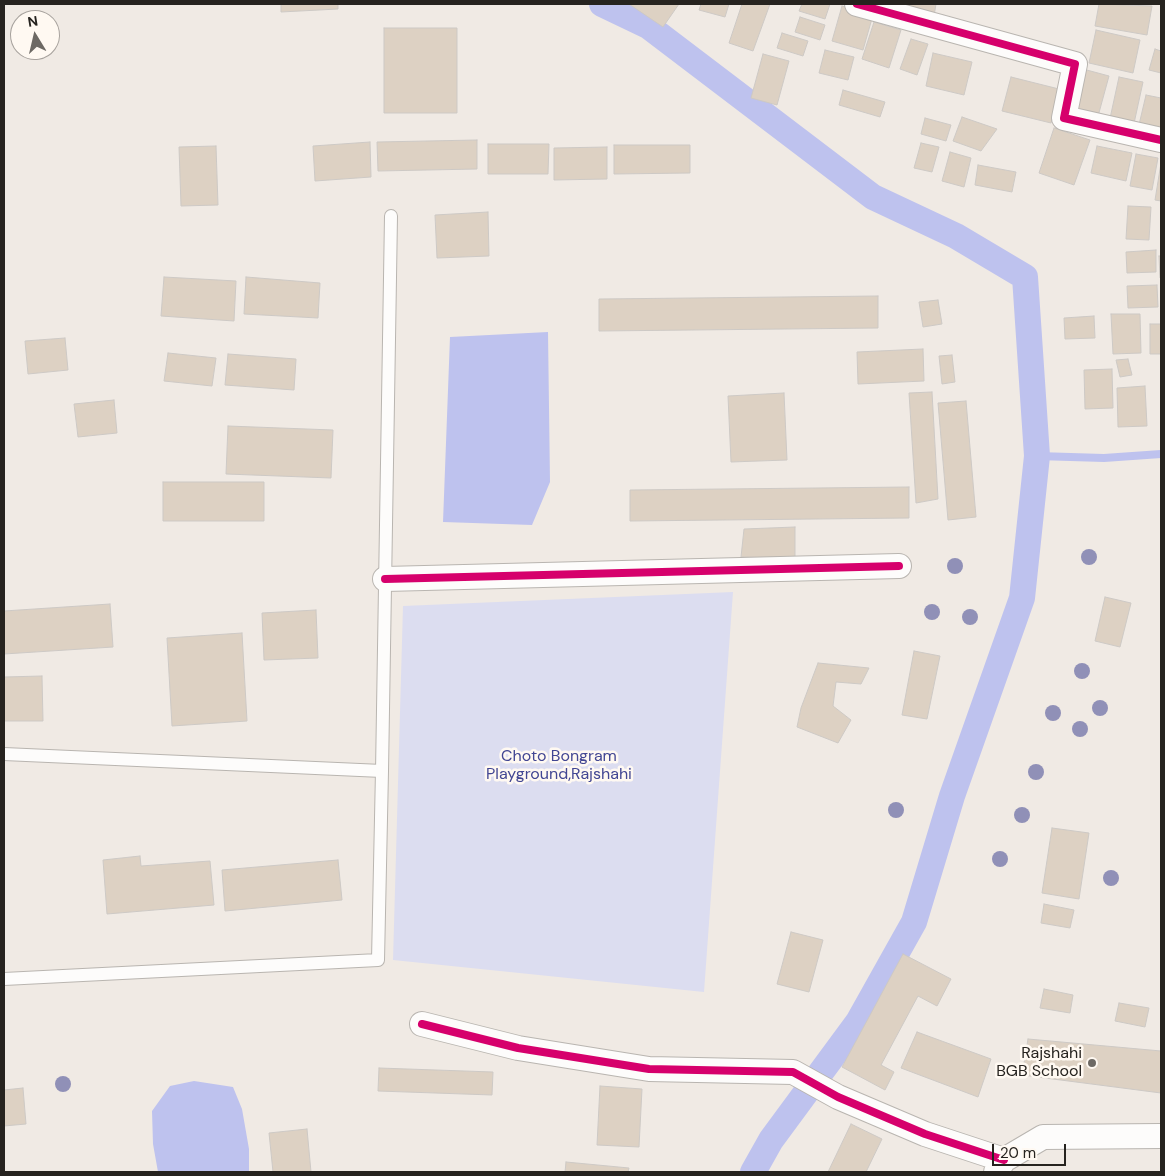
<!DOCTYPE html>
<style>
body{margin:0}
#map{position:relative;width:1165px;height:1176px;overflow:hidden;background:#f0eae4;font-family:"DM Sans",sans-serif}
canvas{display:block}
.frame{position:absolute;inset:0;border:5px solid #26231f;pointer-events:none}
.north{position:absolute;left:10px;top:10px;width:50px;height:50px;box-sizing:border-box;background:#fff9f2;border:1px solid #a8a39e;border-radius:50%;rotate:351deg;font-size:14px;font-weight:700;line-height:20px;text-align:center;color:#26231f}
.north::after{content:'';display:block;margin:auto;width:18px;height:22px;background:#6d6964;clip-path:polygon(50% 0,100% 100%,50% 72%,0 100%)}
.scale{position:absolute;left:992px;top:1144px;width:74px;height:22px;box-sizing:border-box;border:2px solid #26231f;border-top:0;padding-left:6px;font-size:15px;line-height:18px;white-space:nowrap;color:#26231f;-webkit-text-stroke:4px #fff9f2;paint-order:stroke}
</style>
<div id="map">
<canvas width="1165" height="1176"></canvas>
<div class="frame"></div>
<div class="north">N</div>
<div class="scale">20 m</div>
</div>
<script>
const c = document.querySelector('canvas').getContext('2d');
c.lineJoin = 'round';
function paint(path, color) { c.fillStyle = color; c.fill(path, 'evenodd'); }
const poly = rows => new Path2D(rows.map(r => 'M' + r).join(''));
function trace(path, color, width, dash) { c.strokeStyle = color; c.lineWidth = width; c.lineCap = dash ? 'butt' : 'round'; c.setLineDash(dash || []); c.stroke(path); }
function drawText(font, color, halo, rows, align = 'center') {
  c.font = font + ' "DM Sans",sans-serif'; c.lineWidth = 5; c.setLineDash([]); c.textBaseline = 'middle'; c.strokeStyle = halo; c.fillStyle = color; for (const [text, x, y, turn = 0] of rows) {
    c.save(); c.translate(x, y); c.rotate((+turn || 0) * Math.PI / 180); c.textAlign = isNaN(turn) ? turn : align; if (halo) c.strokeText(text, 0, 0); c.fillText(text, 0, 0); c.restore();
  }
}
paint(poly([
 [733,592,704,992,393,960,403,606]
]), '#dcddf0');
paint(poly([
 [548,332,550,482,532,525,443,522,450,337],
 [194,1081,233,1087,242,1109,249,1149,249,1172,158,1172,153,1144,152,1111,170,1086]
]), '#bec2ee');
trace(poly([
 [1037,456,1104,458,1161,454]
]), '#bec2ee', 8);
trace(poly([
 [602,4,648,26,873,197,956,236,1025,277,1037,456,1022,598,952,796,914,922,858,1022,771,1140,753,1172]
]), '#bec2ee', 26);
const building = poly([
 [281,4,338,4,338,9,281,12,281,4],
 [629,4,679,4,663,27,629,4],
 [701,4,729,4,725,17,699,10,701,4],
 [742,4,770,4,753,51,729,43,742,4],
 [802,4,830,4,825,19,799,11,802,4],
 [906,4,936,4,934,16,905,12,906,4],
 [1099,4,1152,6,1147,35,1095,26,1099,4],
 [842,6,873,15,863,50,832,41,842,6],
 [800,17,825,25,820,40,795,32,800,17],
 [874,22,901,30,889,68,862,59,874,22],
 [384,28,457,28,457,113,384,113,384,28],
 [1096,30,1140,40,1133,73,1089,63,1096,30],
 [782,33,808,41,803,56,777,48,782,33],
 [911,39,928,44,917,75,900,69,911,39],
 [1155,49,1161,51,1161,73,1149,70,1155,49],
 [825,50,854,57,848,80,819,73,825,50],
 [933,53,972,62,964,95,926,86,933,53],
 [763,54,789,61,777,105,751,98,763,54],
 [1083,69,1109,76,1097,120,1071,113,1083,69],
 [1011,77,1059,89,1051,123,1002,111,1011,77],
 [1119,77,1143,82,1133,128,1109,123,1119,77],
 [843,90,885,102,880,117,839,105,843,90],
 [1146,95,1161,98,1161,134,1138,129,1146,95],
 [962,117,997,129,981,151,953,141,962,117],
 [925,118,951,125,946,141,921,134,925,118],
 [1054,128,1090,140,1074,185,1039,173,1054,128],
 [477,140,477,169,378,171,377,142,477,140],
 [370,142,371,177,315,181,313,146,370,142],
 [921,143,939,147,932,172,914,168,921,143],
 [488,144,549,144,548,174,488,174,488,144],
 [614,145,690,145,690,173,614,174,614,145],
 [216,146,218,205,181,206,179,147,216,146],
 [1097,146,1132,153,1126,181,1091,173,1097,146],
 [607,147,607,179,554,180,554,148,607,147],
 [950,152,971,158,964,187,942,181,950,152],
 [1136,154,1158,158,1152,190,1130,186,1136,154],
 [1161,163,1161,201,1155,200,1161,163],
 [978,165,1016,172,1012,192,975,185,978,165],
 [1128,206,1151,207,1149,240,1126,239,1128,206],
 [488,212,489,256,437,258,435,215,488,212],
 [1156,250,1156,272,1127,273,1126,252,1156,250],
 [1159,256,1161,256,1161,278,1160,278,1159,256],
 [164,277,236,281,234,321,161,316,164,277],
 [246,277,320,283,318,318,244,314,246,277],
 [1157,285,1158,307,1128,308,1127,286,1157,285],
 [878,296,878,328,599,331,599,299,878,296],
 [938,300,942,324,923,327,919,302,938,300],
 [1111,314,1140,314,1141,353,1113,354,1111,314],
 [1094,316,1095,338,1065,339,1064,318,1094,316],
 [1150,324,1161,324,1161,354,1150,354,1150,324],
 [65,338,68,370,28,374,25,341,65,338],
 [923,349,924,381,858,384,857,352,923,349],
 [168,353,216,358,212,386,164,381,168,353],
 [228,354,296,359,294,390,225,385,228,354],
 [952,355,955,382,942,384,939,356,952,355],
 [1128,359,1132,375,1120,377,1116,360,1128,359],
 [1112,369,1113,408,1085,409,1084,370,1112,369],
 [1145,386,1147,426,1118,427,1117,388,1145,386],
 [932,392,938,499,916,503,909,393,932,392],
 [784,393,787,460,731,462,728,396,784,393],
 [114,400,117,433,78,437,74,404,114,400],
 [966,401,976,517,948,520,938,403,966,401],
 [228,426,333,430,331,478,226,474,228,426],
 [163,482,264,482,264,521,163,521,163,482],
 [909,487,909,518,630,521,630,490,909,487],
 [795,527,795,559,741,557,744,529,795,527],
 [1105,597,1131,603,1120,647,1095,641,1105,597],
 [110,604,113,647,4,654,4,611,110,604],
 [316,610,318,658,264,660,262,613,316,610],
 [242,633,247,721,172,726,167,638,242,633],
 [914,651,940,656,927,719,902,715,914,651],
 [818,663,869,668,861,684,836,682,833,706,851,720,838,743,797,727,801,708,818,663],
 [42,676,43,721,4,721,4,677,42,676],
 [1052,828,1089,833,1079,899,1042,893,1052,828],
 [140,856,141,866,210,861,214,905,107,914,103,860,140,856],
 [338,860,342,900,225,911,222,870,338,860],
 [1044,904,1074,910,1070,928,1041,923,1044,904],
 [791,932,823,940,809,992,777,984,791,932],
 [903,954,951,979,937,1006,918,996,881,1065,894,1072,885,1090,842,1067,903,954],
 [1044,989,1073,995,1070,1013,1040,1008,1044,989],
 [1119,1003,1149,1008,1145,1027,1115,1021,1119,1003],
 [917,1032,991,1059,978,1097,901,1068,917,1032],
 [1028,1039,1161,1051,1161,1093,1022,1075,1028,1039],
 [379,1068,493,1072,492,1095,378,1091,379,1068],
 [600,1086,642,1089,639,1147,597,1145,600,1086],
 [23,1088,26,1124,4,1126,4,1090,23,1088],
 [851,1124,882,1139,866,1172,828,1172,851,1124],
 [307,1129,311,1172,273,1172,269,1133,307,1129],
 [566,1162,629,1168,628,1172,565,1172,566,1162]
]);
paint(building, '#ddd1c3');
trace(building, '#cdc9c5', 1);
const service = poly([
 [4,754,382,771,391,216],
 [4,979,378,960,382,771]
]);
const minor = poly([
 [857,4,1075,64,1064,118,1161,140],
 [385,579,899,566],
 [422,1024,518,1048,649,1069,793,1072,838,1097,925,1134,1004,1160],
 [996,1172,1004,1160,1043,1137,1161,1136]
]);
trace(service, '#b9b5b0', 14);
trace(minor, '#b9b5b0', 26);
trace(service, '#fdfcfb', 12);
trace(minor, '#fdfcfb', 24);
trace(poly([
 [857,4,1075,64,1064,118,1161,140],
 [385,579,899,566],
 [422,1024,518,1048,649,1069,793,1072,838,1097,925,1134,1004,1160]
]), '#d6006c', 8);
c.fillStyle = '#9090b7';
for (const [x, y] of [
 [1089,557],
 [955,566],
 [932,612],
 [970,617],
 [1082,671],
 [1100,708],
 [1053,713],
 [1080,729],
 [1036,772],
 [896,810],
 [1022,815],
 [1000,859],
 [1111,878],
 [63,1084]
]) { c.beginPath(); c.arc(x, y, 8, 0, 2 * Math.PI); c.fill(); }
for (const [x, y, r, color] of [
 [1092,1063,5,"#6d6964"]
]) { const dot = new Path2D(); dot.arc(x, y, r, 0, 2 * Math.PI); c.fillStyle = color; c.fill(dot); trace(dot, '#fff9f2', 2); }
drawText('16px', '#424693', '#fff9f2', [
 ["Choto Bongram",559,757],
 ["Playground,Rajshahi",559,775]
]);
drawText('16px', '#26231f', '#fff9f2', [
 ["Rajshahi",1082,1054],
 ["BGB School",1082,1072]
], 'right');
</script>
